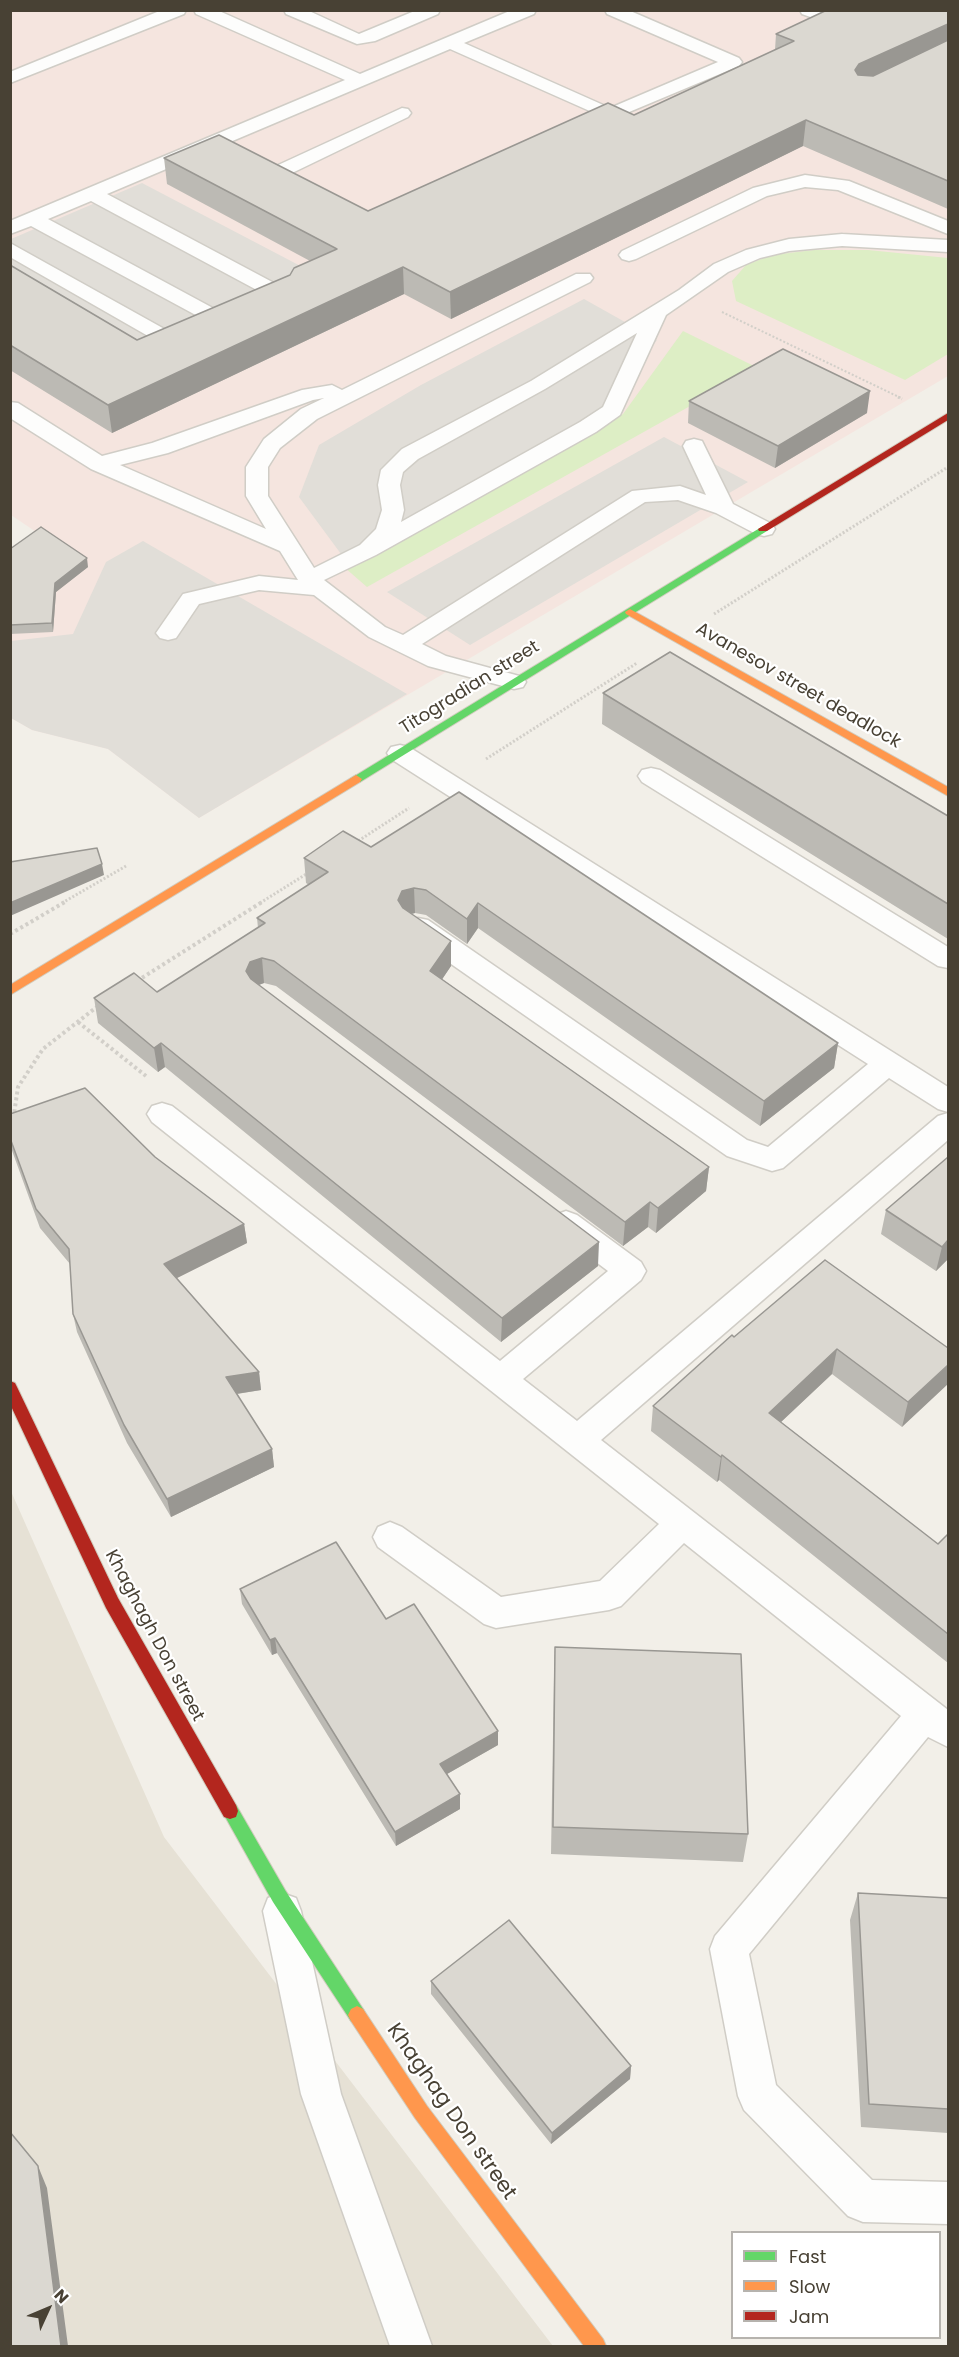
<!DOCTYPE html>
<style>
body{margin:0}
#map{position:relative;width:959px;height:2357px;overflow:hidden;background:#f2efe8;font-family:Poppins,sans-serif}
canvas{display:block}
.frame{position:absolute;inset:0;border:12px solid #484134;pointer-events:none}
.legend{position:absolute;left:731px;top:2231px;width:210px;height:108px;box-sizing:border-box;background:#fff;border:2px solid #b6b3ae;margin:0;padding:8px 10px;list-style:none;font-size:18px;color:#484134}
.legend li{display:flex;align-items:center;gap:12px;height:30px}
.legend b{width:30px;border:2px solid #b6b3ae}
.north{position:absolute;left:18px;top:2279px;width:60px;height:60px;-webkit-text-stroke:4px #fff;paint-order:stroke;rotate:46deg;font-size:16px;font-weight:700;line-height:24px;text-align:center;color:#484134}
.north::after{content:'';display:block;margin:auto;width:21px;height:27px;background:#484134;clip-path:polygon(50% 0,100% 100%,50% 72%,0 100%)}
</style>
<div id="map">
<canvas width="959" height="2357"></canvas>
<div class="frame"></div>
<ul class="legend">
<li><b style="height:8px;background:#63d668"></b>Fast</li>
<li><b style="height:8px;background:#ff974d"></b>Slow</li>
<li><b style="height:8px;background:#b3261e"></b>Jam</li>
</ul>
<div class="north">N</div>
</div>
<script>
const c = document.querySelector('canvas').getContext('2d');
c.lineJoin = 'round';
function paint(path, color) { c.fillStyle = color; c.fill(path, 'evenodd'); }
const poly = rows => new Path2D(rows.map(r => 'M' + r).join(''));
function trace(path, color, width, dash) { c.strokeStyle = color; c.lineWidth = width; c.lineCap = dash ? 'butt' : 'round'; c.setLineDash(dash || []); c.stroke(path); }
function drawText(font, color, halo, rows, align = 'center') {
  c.font = font + ' Poppins,sans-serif'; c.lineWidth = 4.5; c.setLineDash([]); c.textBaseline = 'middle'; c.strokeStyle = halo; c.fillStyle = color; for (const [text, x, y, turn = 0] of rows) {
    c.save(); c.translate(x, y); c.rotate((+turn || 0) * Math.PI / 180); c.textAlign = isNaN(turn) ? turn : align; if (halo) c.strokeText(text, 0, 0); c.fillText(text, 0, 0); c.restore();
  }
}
paint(poly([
 [10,1489,164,1837,553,2346,11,2346]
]), '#e6e1d5');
paint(poly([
 [11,11,948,11,948,376,199,818,108,749,32,730,11,718,11,559,42,536,11,515]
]), '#f5e5df');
paint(poly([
 [814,250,868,250,948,258,948,354,905,380,736,301,732,281,746,265,772,255],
 [683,331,758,368,367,587,344,567,623,414]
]), '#ddeec5');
paint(poly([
 [142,183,312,272,136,355,11,282,11,239],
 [584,299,657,340,599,414,344,558,299,497,319,445,421,385],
 [664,437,748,482,470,645,387,592],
 [143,541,407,694,199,818,108,749,32,730,11,718,11,641,73,634,106,562]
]), '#e1ded8');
const lane = poly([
 [162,10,186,10,184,14,10,83,10,72,162,10],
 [194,10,217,10,360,74,512,10,536,10,534,14,464,43,610,108,718,62,607,14,605,10,628,10,739,58,742,62,739,66,610,120,450,49,107,194,291,292,294,296,291,300,223,328,216,326,31,226,10,234,10,221,345,80,196,14,194,10],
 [91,201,268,296,224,314,48,219,91,201],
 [284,10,307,10,359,34,417,10,440,10,438,14,375,41,357,44,286,14,284,10],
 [800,10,824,10,830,13,835,10,858,10,856,14,830,24,802,14,800,10],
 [402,108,408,109,411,113,408,117,290,174,276,174,274,170,276,166,402,108],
 [805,175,849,181,948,221,948,234,838,190,805,187,767,196,636,259,629,261,622,259,619,255,622,251,753,188,805,175],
 [842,234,948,240,948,252,842,246,789,251,760,258,728,272,666,315,620,415,596,432,376,555,324,580,385,627,403,635,632,491,680,486,706,495,683,446,686,441,694,439,702,441,733,504,772,524,775,529,772,534,764,536,756,534,716,513,678,500,645,502,422,644,446,656,523,677,526,682,523,687,514,689,428,666,369,637,314,595,259,590,199,604,176,638,168,640,160,638,156,633,183,594,259,576,298,580,280,551,91,469,10,418,10,402,18,403,102,456,152,443,302,390,332,385,342,390,576,274,590,274,593,278,590,282,317,419,280,448,268,467,268,496,314,568,360,545,376,529,382,510,378,485,381,470,402,449,531,381,679,290,714,264,746,250,789,239,842,234],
 [637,333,603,407,580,422,401,522,404,510,400,485,403,472,418,459,545,389,637,333],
 [324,398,301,409,264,439,246,467,246,496,266,529,120,465,168,453,313,400,324,398],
 [10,243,177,336,191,331,198,333,201,337,198,341,183,348,176,350,169,348,10,257,10,243],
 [400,745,409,747,948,1087,948,1112,938,1109,889,1078,783,1168,772,1171,727,1156,408,934,404,927,408,920,418,918,428,920,747,1140,768,1147,868,1064,391,759,387,753,391,747,400,745],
 [651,768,660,770,948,947,948,968,938,966,642,782,638,776,642,770,651,768],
 [162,1103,172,1106,500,1361,608,1271,555,1231,551,1223,555,1215,566,1211,577,1215,641,1262,646,1271,641,1280,523,1379,577,1421,938,1116,948,1113,948,1140,601,1440,948,1710,948,1747,928,1737,749,1954,776,2085,872,2180,948,2182,948,2224,863,2222,848,2216,744,2110,738,2096,710,1949,715,1936,901,1716,684,1543,621,1606,609,1610,496,1628,484,1624,378,1547,373,1537,378,1527,390,1522,402,1527,501,1597,600,1581,659,1524,152,1122,147,1114,152,1106,162,1103],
 [282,1893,296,1898,301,1911,341,2094,432,2346,390,2346,301,2094,263,1911,268,1898,282,1893]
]);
const fast = poly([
 [763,526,768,529,767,531,360,782,352,782,350,779,763,526],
 [230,1803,236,1805,285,1890,363,2009,366,2015,363,2021,357,2024,351,2021,273,1902,222,1811,224,1805,230,1803]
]);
const slow = poly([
 [630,609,948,787,948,796,626,614,625,612,630,609],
 [356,775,362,779,360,782,10,995,10,985,356,775],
 [357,2006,363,2009,427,2106,603,2339,606,2346,584,2346,415,2118,351,2021,348,2015,351,2009,357,2006]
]);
const jam = poly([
 [948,413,948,420,767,531,759,531,758,529,948,413],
 [10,1381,15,1383,17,1387,118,1598,236,1805,238,1811,236,1817,230,1819,224,1817,106,1608,10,1404,10,1381]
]);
trace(lane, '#d0cdc6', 3);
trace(fast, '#d1ccbe', 2);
trace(slow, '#d1ccbe', 2);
trace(jam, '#d1ccbe', 2);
trace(poly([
 [722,312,901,398]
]), '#d2cfc9', 2, [2, 2]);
trace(poly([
 [898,397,902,399],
 [714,614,948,467],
 [486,759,637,663],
 [355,843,409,808],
 [62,903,126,866],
 [260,903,308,873]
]), '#d2cfc9', 3, [2, 2]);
trace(poly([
 [10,934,65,902],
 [137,981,262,902],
 [78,1022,146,1076],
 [10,1122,13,1121,18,1087,43,1049,98,1006]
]), '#d2cfc9', 4, [3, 3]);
paint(lane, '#fdfdfc');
paint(fast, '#63d668');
paint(slow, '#ff974d');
paint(jam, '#b3261e');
paint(poly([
 [948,10,948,209,803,146,451,319,404,294,112,433,10,370,10,265,137,340,290,275,310,261,167,184,164,158,368,211,634,115,775,50,776,34],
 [689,401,867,413,775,468,688,423],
 [10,549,88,567,56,592,53,632,10,634],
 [603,693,948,816,948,939,602,724],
 [371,847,838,1043,834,1068,760,1126,478,928,467,944,426,915,415,913,411,914,451,966,442,979,709,1167,706,1191,656,1233,648,1227,623,1246,276,986,264,983,259,985,598,1266,501,1342,165,1067,158,1072,98,1023,94,998,157,992,258,928,257,918,309,885,306,883,304,858],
 [10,1114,155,1157,244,1224,247,1243,177,1278,259,1372,261,1390,237,1394,272,1449,274,1467,171,1517,127,1443,77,1332,73,1314,70,1264,40,1228,10,1145],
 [948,1157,948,1259,936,1271,881,1234,886,1210],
 [734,1337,948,1348,902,1427,832,1374,781,1422,938,1544,948,1534,948,1663,719,1480,717,1482,651,1431,653,1406],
 [240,1589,386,1619,498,1731,498,1745,447,1774,460,1794,460,1809,396,1846,277,1653,272,1655,242,1604],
 [555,1647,748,1834,743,1862,551,1854,554,1676],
 [858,1893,948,1898,948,2133,861,2127,850,1920],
 [431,1981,631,2066,630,2079,551,2144,431,1994]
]), '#bcbab4');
paint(poly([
 [948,24,948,38,947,48,852,96,855,70,859,64],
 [806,120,803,146,451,319,450,292],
 [403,267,404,294,112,433,108,405],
 [870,391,867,413,775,468,778,446],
 [87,558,88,567,56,592,53,632,52,623,55,583],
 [102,864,104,875,10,916,10,903],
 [414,888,415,913,403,916,398,900,402,891],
 [478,903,478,928,467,944,467,919],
 [451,941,451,966,431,996,430,971],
 [262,958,264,983,253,987,246,971,250,962],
 [161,1043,165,1067,158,1072,154,1048],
 [838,1043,834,1068,760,1126,764,1101],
 [709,1167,706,1191,656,1233,658,1208],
 [650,1202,648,1227,623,1246,625,1222],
 [244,1224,247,1243,167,1283,164,1264],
 [948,1240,948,1259,936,1271,942,1247],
 [599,1242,598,1266,501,1342,502,1318],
 [837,1349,832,1374,764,1438,769,1413],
 [948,1365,948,1384,902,1427,908,1402],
 [259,1372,261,1390,229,1395,226,1377],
 [272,1449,274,1467,171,1517,167,1499],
 [722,1455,719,1480,717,1482,721,1457],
 [275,1638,277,1653,272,1655,270,1640],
 [498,1731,498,1745,440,1778,440,1764],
 [460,1794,460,1809,396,1846,395,1832],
 [631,2066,630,2079,551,2144,552,2133],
 [38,2166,47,2188,68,2346,61,2346]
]), '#999792');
const building = poly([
 [827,10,948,10,948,24,859,64,855,70,858,75,873,76,948,40,948,181,806,120,450,292,403,267,108,405,10,345,10,265,137,340,290,275,294,268,337,249,164,158,219,135,368,211,608,103,634,115,794,41,776,34,827,10],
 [783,349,870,391,778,446,689,401,783,349],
 [41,527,87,558,55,583,52,623,10,625,10,549,41,527],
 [670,652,948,816,948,904,603,693,670,652],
 [459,792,838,1043,764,1101,478,903,467,919,426,890,414,888,402,891,398,900,403,908,451,941,430,971,709,1167,658,1208,650,1202,625,1222,274,961,262,958,250,962,246,971,251,979,599,1242,502,1318,161,1043,154,1048,94,998,134,973,157,992,265,923,257,918,328,872,304,858,343,831,371,847,459,792],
 [97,848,102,864,10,903,10,862,97,848],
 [85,1088,155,1157,244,1224,164,1264,259,1372,226,1377,272,1449,167,1499,124,1425,73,1314,69,1249,36,1209,10,1138,10,1114,85,1088],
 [948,1157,948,1240,942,1247,886,1210,948,1157],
 [825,1260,948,1348,948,1365,908,1402,837,1349,769,1413,938,1544,948,1534,948,1634,722,1455,721,1457,653,1406,732,1335,734,1337,825,1260],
 [336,1542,386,1619,414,1604,498,1731,440,1764,460,1794,395,1832,275,1638,270,1640,240,1589,336,1542],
 [555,1647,741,1654,748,1834,553,1827,555,1647],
 [858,1893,948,1898,948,2109,869,2104,858,1893],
 [509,1920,631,2066,552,2133,431,1981,509,1920],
 [10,2132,38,2166,61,2346,10,2346,10,2132]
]);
paint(building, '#dbd8d1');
trace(building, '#999792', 1.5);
drawText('18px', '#484134', '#fff', [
 ["Avanesov street deadlock",798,686,30],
 ["Titogradian street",470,688,-32],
 ["Khaghagh Don street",154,1636,62]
]);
drawText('21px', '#484134', '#fff', [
 ["Khaghag Don street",451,2112,55]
]);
</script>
